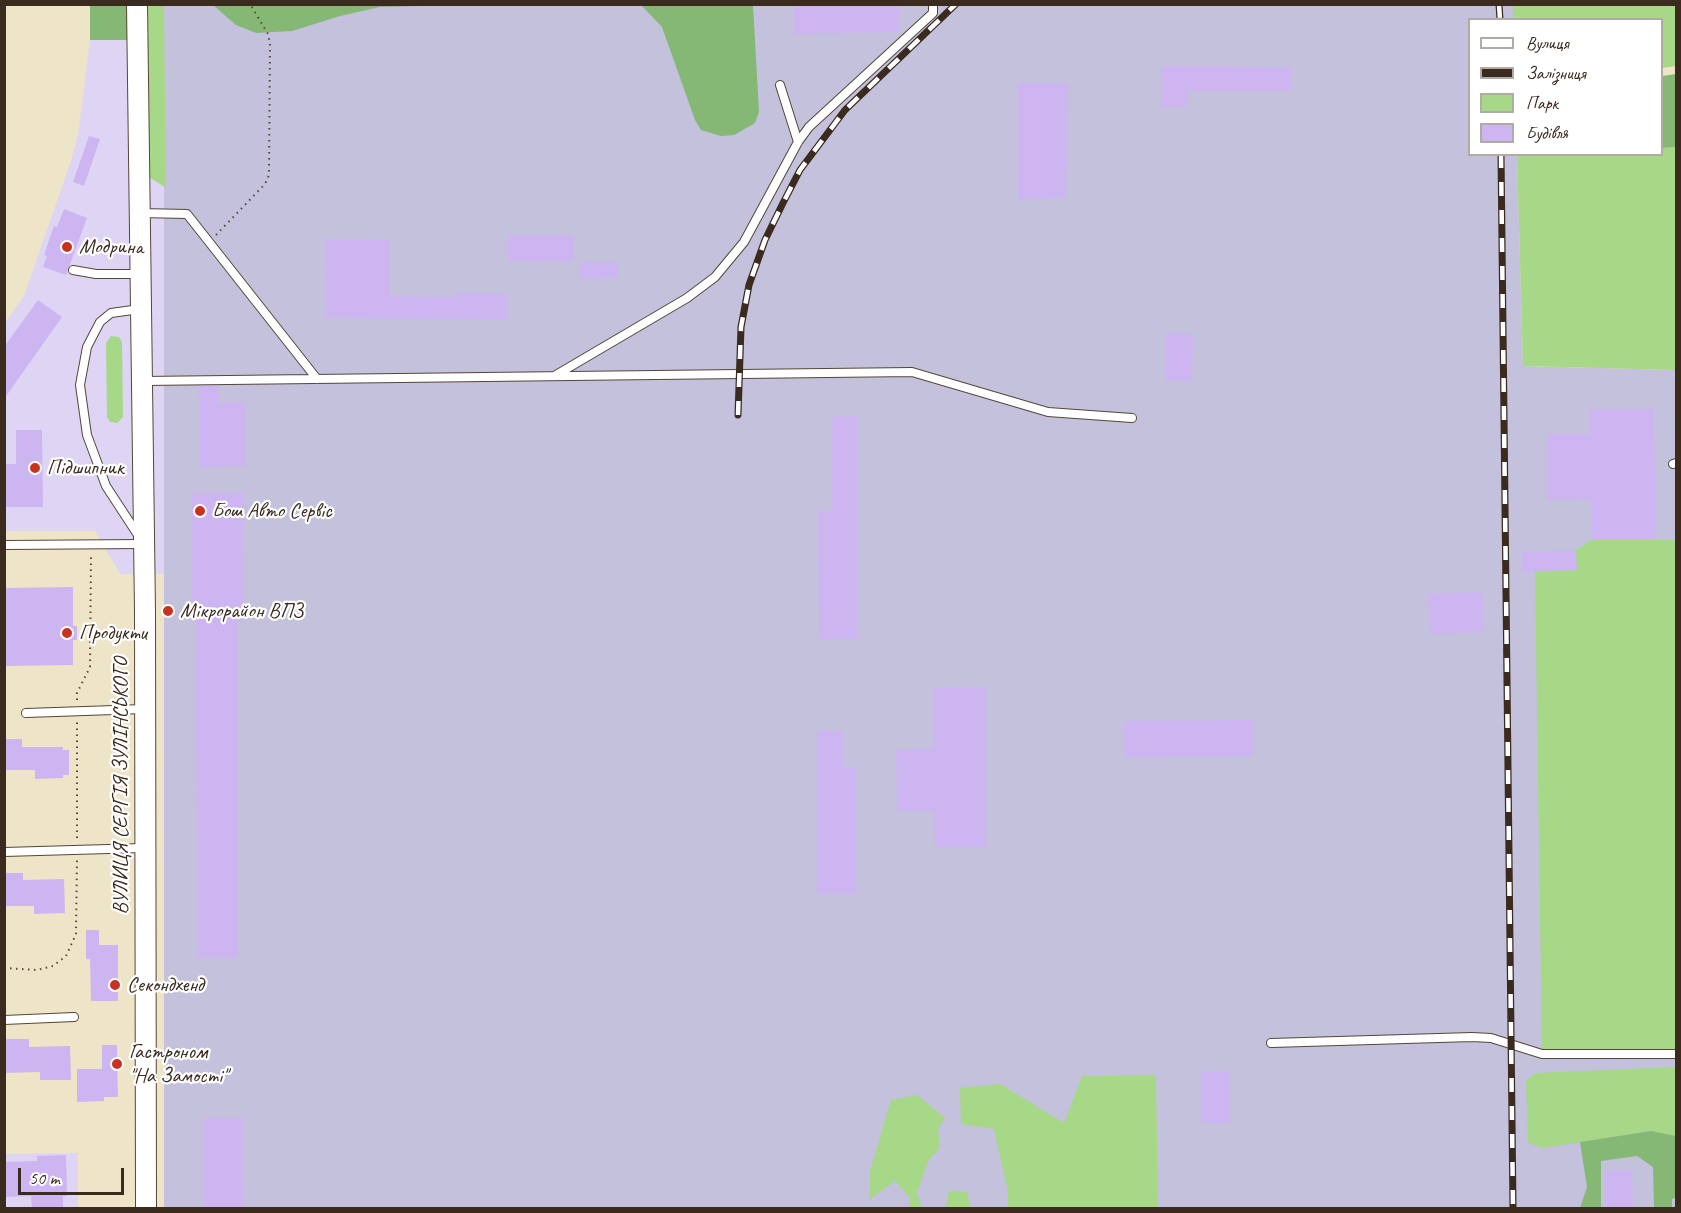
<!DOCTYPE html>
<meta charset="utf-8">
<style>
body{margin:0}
#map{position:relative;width:1681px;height:1213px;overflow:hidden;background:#eee4c7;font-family:Caveat,sans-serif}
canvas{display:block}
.frame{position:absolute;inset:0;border:6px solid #3b2a1e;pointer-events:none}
.legend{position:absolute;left:1468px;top:18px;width:195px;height:138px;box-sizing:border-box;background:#fff;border:2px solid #b1aaa5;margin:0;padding:8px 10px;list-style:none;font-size:18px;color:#3b2a1e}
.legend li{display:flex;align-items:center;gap:12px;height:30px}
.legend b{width:30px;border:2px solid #b1aaa5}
.scale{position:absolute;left:18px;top:1168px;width:106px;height:27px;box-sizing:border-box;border:3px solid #3b2a1e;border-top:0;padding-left:8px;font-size:18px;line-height:21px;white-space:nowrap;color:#3b2a1e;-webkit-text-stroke:4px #fff;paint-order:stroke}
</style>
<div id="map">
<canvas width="1681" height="1213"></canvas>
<div class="frame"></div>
<ul class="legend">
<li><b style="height:8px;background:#fff"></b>Вулиця</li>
<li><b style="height:8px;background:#3b2a1e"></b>Залізниця</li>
<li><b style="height:16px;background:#a6d888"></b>Парк</li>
<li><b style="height:16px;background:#cdb5f1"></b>Будівля</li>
</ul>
<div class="scale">50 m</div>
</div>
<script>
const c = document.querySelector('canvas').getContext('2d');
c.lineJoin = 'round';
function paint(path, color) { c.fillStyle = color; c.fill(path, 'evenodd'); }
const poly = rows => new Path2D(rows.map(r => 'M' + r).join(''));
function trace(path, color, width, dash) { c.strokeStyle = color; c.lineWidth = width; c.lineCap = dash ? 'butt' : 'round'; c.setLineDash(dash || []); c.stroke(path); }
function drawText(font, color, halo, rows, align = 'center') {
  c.font = font + ' Caveat,sans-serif'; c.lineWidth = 4.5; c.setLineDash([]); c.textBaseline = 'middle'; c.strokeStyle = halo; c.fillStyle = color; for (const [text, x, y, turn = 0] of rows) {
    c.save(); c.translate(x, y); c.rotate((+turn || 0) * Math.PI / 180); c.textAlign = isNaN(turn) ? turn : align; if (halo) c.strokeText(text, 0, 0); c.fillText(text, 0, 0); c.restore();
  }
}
paint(poly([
 [90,40,137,40,138,169,166,188,168,574,120,574,95,531,5,531,5,323,24,296,70,164,78,135],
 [78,1153,78,1208,5,1208,4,1154]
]), '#ded5f5');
paint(poly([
 [164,5,1513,5,1513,19,1470,20,1470,154,1517,155,1523,366,1676,370,1676,1208,164,1208]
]), '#c3c1db');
paint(poly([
 [137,5,164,5,166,188,138,170],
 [1513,5,1676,5,1676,66,1662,68,1662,20,1513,19],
 [1676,147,1676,370,1523,366,1517,155,1662,154,1662,148],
 [111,336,119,337,122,342,123,417,117,423,110,422,107,417,106,343],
 [1591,540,1676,540,1676,1054,1542,1054,1535,571,1576,570,1576,550],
 [1676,1067,1676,1136,1650,1131,1543,1148,1528,1143,1526,1081,1535,1073],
 [1156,1075,1158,1208,1164,1208,1008,1208,1008,1192,994,1129,961,1124,960,1088,1000,1084,1064,1123,1082,1076],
 [917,1095,945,1118,938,1129,940,1148,928,1161,917,1193,922,1208,909,1208,909,1197,895,1181,870,1199,870,1171,891,1100],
 [949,1191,967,1192,971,1208,946,1208]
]), '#a6d888');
paint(poly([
 [90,5,137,5,137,40,90,40],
 [213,5,465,5,380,7,340,16,292,31,256,33,236,25],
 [641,5,753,5,759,112,755,123,734,135,721,136,701,130,695,120,662,27],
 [1676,74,1676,147,1662,148,1662,76],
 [1651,1131,1676,1136,1676,1198,1672,1199,1672,1208,1654,1208,1653,1167,1637,1156,1601,1161,1601,1208,1580,1208,1587,1187,1580,1142]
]), '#84b874');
paint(poly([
 [794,4,899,4,899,32,794,34],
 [1161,66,1291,67,1291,91,1188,91,1188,107,1161,107],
 [1018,83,1068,83,1066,198,1018,199],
 [89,136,100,139,84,186,73,182],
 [64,209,87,218,66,275,43,267,47,256,44,255,54,226,57,227],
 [508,235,574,235,574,261,508,261],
 [326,239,390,240,390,296,457,297,457,293,507,294,507,320,325,318],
 [617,262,618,278,580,279,579,263],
 [38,300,62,317,4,399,4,347],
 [1165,333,1193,334,1192,381,1165,381],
 [199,386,218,386,219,403,245,402,246,466,200,467],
 [1590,409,1654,409,1656,540,1591,540,1591,499,1547,500,1547,434,1590,434],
 [857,416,857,639,819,639,818,511,832,511,831,417],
 [16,430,42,430,43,507,4,507,4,464,16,464],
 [192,493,243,493,244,609,237,610,238,958,197,958,196,610,192,610],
 [1576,550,1577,570,1522,572,1522,552],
 [73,587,73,626,77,626,77,640,73,640,73,665,4,666,4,588],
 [1482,592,1484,632,1430,634,1428,594],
 [985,687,986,847,935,847,934,811,897,811,896,750,934,749,934,688],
 [1253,720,1253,756,1124,757,1124,721],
 [817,731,843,731,843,767,856,767,856,894,817,894],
 [4,739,22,739,22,747,63,747,63,750,69,750,69,775,63,775,63,778,35,779,35,770,4,770],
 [4,873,23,873,23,880,64,879,65,913,34,914,34,906,4,906],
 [86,930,99,930,99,945,118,945,118,1001,91,1001,90,959,86,959],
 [4,1039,29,1039,29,1047,70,1046,71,1080,40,1080,40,1072,4,1073],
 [102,1045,117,1045,118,1097,104,1097,104,1101,77,1102,77,1069,102,1069],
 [1229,1071,1229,1123,1201,1123,1201,1072],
 [204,1118,243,1118,243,1209,204,1209],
 [66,1155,67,1196,63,1196,63,1209,32,1209,31,1196,4,1197,4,1162,37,1161,37,1156],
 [1632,1170,1633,1209,1606,1209,1606,1171]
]), '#cdb5f1');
const service = poly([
 [780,85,798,142],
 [140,213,187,214,317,379],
 [73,270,96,274,139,274],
 [556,375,687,298,715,277,744,242,798,142,809,127,933,13,933,4],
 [143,381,912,372,1048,412,1132,418],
 [1673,464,1676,463],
 [138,535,106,486,87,435,80,385,87,347,100,322,111,313,140,309],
 [4,545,143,544],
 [26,713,144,709],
 [4,852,143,848],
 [4,1020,74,1017],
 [1271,1043,1472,1037,1491,1038,1542,1054,1676,1054]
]);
const tertiary = poly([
 [137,4,145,612,146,1208]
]);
trace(service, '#564637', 10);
trace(tertiary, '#564637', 22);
trace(poly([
 [216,235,265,184,269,175,270,43,268,34,250,4],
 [90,638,130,636],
 [77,700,77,693,90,667,91,556],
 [77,838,77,721],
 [4,968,37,970,53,966,66,956,76,934,77,859],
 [4,989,5,1011]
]), '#564637', 2, [1.5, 4.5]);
trace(service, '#fff', 8);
trace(tertiary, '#fff', 20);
const rail = poly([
 [1499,4,1500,20],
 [1501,154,1513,1208],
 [738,415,741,327,749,285,765,240,783,203,800,170,845,110,956,4]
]);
trace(rail, '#3b2a1e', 7);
trace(rail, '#fff', 4.5, [14]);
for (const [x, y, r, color] of [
 [67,247,6,"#c8321e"],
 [35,468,6,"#c8321e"],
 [200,511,6,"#c8321e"],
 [168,611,6,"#c8321e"],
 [67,633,6,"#c8321e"],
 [115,985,6,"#c8321e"],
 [117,1064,6,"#c8321e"]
]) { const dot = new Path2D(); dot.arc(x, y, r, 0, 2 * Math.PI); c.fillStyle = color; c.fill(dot); trace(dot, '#fff', 2); }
drawText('21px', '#3b2a1e', '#fff', [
 ["Модрина",79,247],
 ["Підшипник",47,468],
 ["Бош Авто Сервіс",212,511],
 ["Мікрорайон ВПЗ",180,611],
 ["Продукти",79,633],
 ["Секондхенд",127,985],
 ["Гастроном",129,1052],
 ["\"На Замості\"",129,1076]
], 'left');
drawText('21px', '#3b2a1e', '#fff', [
 ["ВУЛИЦЯ СЕРГІЯ ЗУЛІНСЬКОГО",121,786,-90]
]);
</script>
